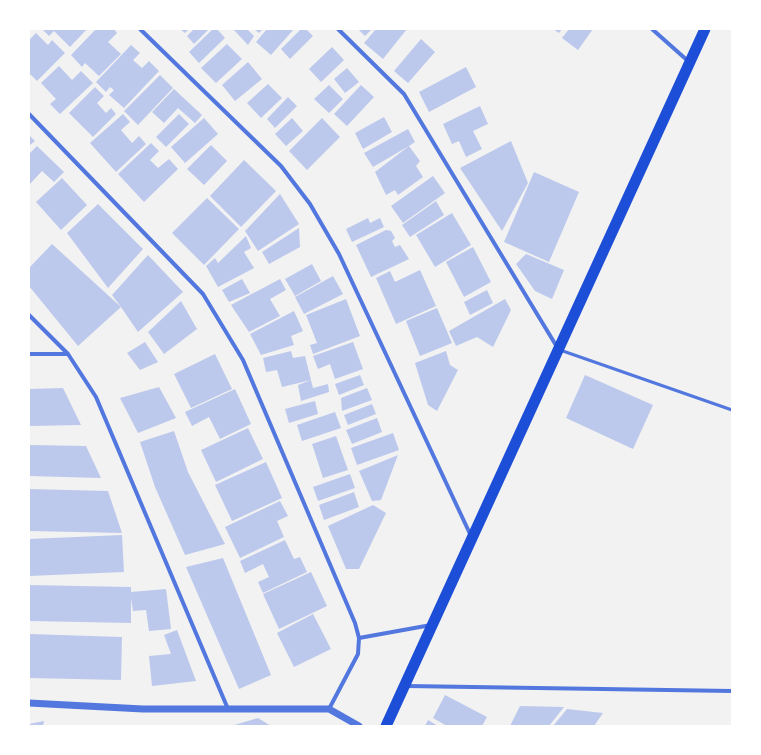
<!DOCTYPE html>
<style>
body{margin:0}
#map{position:relative;width:761px;height:755px;overflow:hidden;background:#f2f2f2;font-family:Mulish,sans-serif}
canvas{display:block}
.frame{position:absolute;inset:0;border:30px solid #fff;pointer-events:none}
</style>
<div id="map">
<canvas width="761" height="755"></canvas>
<div class="frame"></div>
</div>
<script>
const c = document.querySelector('canvas').getContext('2d');
c.lineJoin = 'round';
function paint(path, color) { c.fillStyle = color; c.fill(path, 'evenodd'); }
const poly = rows => new Path2D(rows.map(r => 'M' + r).join(''));
function trace(path, color, width, dash) { c.strokeStyle = color; c.lineWidth = width; c.lineCap = dash ? 'butt' : 'round'; c.setLineDash(dash || []); c.stroke(path); }
paint(poly([
 [42,29,87,29,70,47,54,31,49,36],
 [96,29,114,29,117,33,108,42,121,54,99,76,85,63,82,67,71,55],
 [180,29,189,29,185,33],
 [194,29,209,29,194,44,187,36],
 [213,29,217,29,225,38,199,63,189,52],
 [233,29,247,29,254,36,248,45],
 [254,29,263,29,259,33],
 [267,29,294,29,271,55,256,42],
 [301,29,306,29,313,36,290,59,281,49],
 [358,29,372,29,365,36],
 [376,29,407,29,383,59,364,43],
 [553,29,562,29,559,33],
 [569,29,593,29,578,50,562,38],
 [36,33,48,45,52,40,65,53,37,81,29,73,29,40],
 [421,39,435,52,408,83,394,71],
 [227,44,242,59,216,83,201,68],
 [131,45,140,53,133,60,142,68,149,61,159,71,124,108,109,95,114,90,110,87,106,92,96,82],
 [332,47,344,60,321,82,309,69],
 [248,62,262,79,235,101,222,85],
 [59,66,72,80,81,71,93,83,60,114,50,104,56,99,41,83],
 [466,67,476,87,429,112,419,92],
 [347,68,359,82,345,93,334,79],
 [160,75,173,88,138,125,124,111],
 [268,84,282,98,261,118,247,103],
 [329,85,343,99,329,113,314,99],
 [361,85,374,97,347,126,334,114],
 [95,87,104,96,97,103,106,113,111,108,116,114,93,137,69,113],
 [174,89,202,115,195,123,178,108,164,123,152,112],
 [288,97,297,106,275,128,267,119],
 [480,106,488,124,473,131,482,149,466,157,459,141,452,144,443,124],
 [123,114,130,122,121,130,132,143,139,136,146,144,116,172,90,143],
 [179,114,189,124,166,147,156,137],
 [384,117,392,132,363,149,355,133],
 [204,118,218,134,185,163,171,147],
 [292,118,303,131,286,146,275,134],
 [322,118,340,137,307,170,289,151],
 [408,129,415,142,409,146,420,161,416,166,423,177,398,195,395,190,386,195,375,172,409,146,373,167,364,153],
 [29,135,35,141,29,146],
 [511,141,528,183,502,231,460,168],
 [151,143,159,151,150,160,158,168,169,159,178,169,144,202,118,174],
 [211,145,227,161,204,185,187,169],
 [37,146,64,172,54,182,42,171,29,185,29,154],
 [244,160,276,191,241,227,210,196],
 [534,172,579,192,549,262,504,242],
 [433,176,445,193,403,223,391,206],
 [62,178,87,205,61,230,36,202],
 [280,194,299,224,258,251,245,231],
 [207,198,239,229,204,265,172,233],
 [436,201,444,215,410,237,402,225],
 [98,204,143,249,108,288,67,233],
 [452,213,471,245,435,267,416,235],
 [368,218,370,223,380,218,384,227,352,242,346,229],
 [299,228,300,247,269,264,262,252],
 [386,230,391,231,395,238,392,241,395,247,400,245,409,259,371,277,356,245],
 [246,236,251,248,244,252,254,268,218,287,206,266,215,258,218,263],
 [52,244,121,307,112,295,148,255,183,292,138,332,121,307,78,346,29,286,29,268],
 [473,247,491,282,464,297,446,262],
 [526,254,564,270,552,299,535,291,516,264],
 [312,264,321,281,295,296,285,279],
 [420,270,436,306,396,324,376,278,390,271,395,282],
 [333,276,343,294,304,314,295,297],
 [242,279,250,293,229,302,222,290],
 [280,279,286,290,270,299,280,316,249,332,231,305],
 [487,290,493,303,470,315,464,302],
 [346,299,360,336,313,354,310,345,317,343,306,315],
 [505,299,511,310,493,347,477,337,456,346,449,331],
 [181,301,197,329,164,354,148,332],
 [437,308,452,343,420,356,406,321],
 [294,311,303,331,291,336,294,345,261,355,250,334],
 [145,342,158,362,140,370,127,353],
 [353,342,363,369,335,379,330,364,318,369,313,356],
 [291,351,293,358,305,356,311,380,282,387,277,370,266,372,263,358],
 [446,351,450,365,458,370,437,411,428,405,415,363],
 [215,354,232,389,191,408,174,374],
 [360,375,364,385,339,395,335,384],
 [585,375,653,405,633,449,566,418],
 [311,380,313,388,328,384,329,392,301,401,298,385],
 [159,387,176,418,138,433,120,398],
 [63,388,81,425,29,426,29,389],
 [367,388,372,400,342,411,341,398],
 [235,389,251,424,220,439,209,417,192,426,185,412],
 [315,401,318,414,289,423,285,409],
 [372,404,376,414,348,425,344,415],
 [335,412,341,428,302,441,297,425],
 [377,418,382,432,352,444,346,430],
 [248,428,263,459,216,482,201,450],
 [174,431,188,472,225,544,185,555,155,487,140,442],
 [393,433,399,450,357,465,351,448],
 [336,436,348,470,323,478,312,444],
 [29,445,86,446,101,478,29,476],
 [398,455,381,500,372,501,359,471],
 [266,462,282,498,232,521,215,485],
 [350,474,355,488,318,501,313,487],
 [29,489,108,491,122,533,29,531],
 [354,492,359,507,324,520,319,505],
 [280,501,288,516,277,521,284,537,240,558,225,527],
 [373,505,386,513,359,569,346,569,328,526],
 [122,535,124,572,29,576,29,539],
 [285,540,294,559,300,557,307,572,263,593,258,582,269,577,263,564,245,573,240,561],
 [223,558,271,675,239,689,186,567],
 [311,572,327,606,279,629,263,594],
 [29,585,131,587,131,592,166,589,171,629,149,631,146,610,133,611,131,598,131,623,29,621],
 [313,614,331,649,294,667,277,633],
 [177,630,196,681,152,686,149,656,171,654,164,635],
 [29,634,122,637,121,680,29,678],
 [445,695,487,717,482,726,447,726,433,718],
 [520,706,564,707,549,726,510,726],
 [567,709,603,713,594,726,553,726],
 [258,718,271,726,231,726],
 [428,720,438,726,425,726],
 [44,721,43,726,29,726,29,724]
]), '#bdc9ec');
trace(poly([
 [560,350,732,410]
]), '#5277de', 3);
trace(poly([
 [140,29,281,166,310,204,339,254,471,536],
 [338,29,404,94,557,347],
 [652,29,688,61],
 [29,114,203,294,243,360,355,623,359,638],
 [29,315,68,354,96,397,228,709],
 [29,354,68,354],
 [407,686,732,691],
 [329,709,358,654,359,638,431,625]
]), '#5277de', 4);
trace(poly([
 [29,703,143,709,329,709,359,726]
]), '#5277de', 7);
trace(poly([
 [386,726,705,29]
]), '#1d4ed8', 11);
</script>
